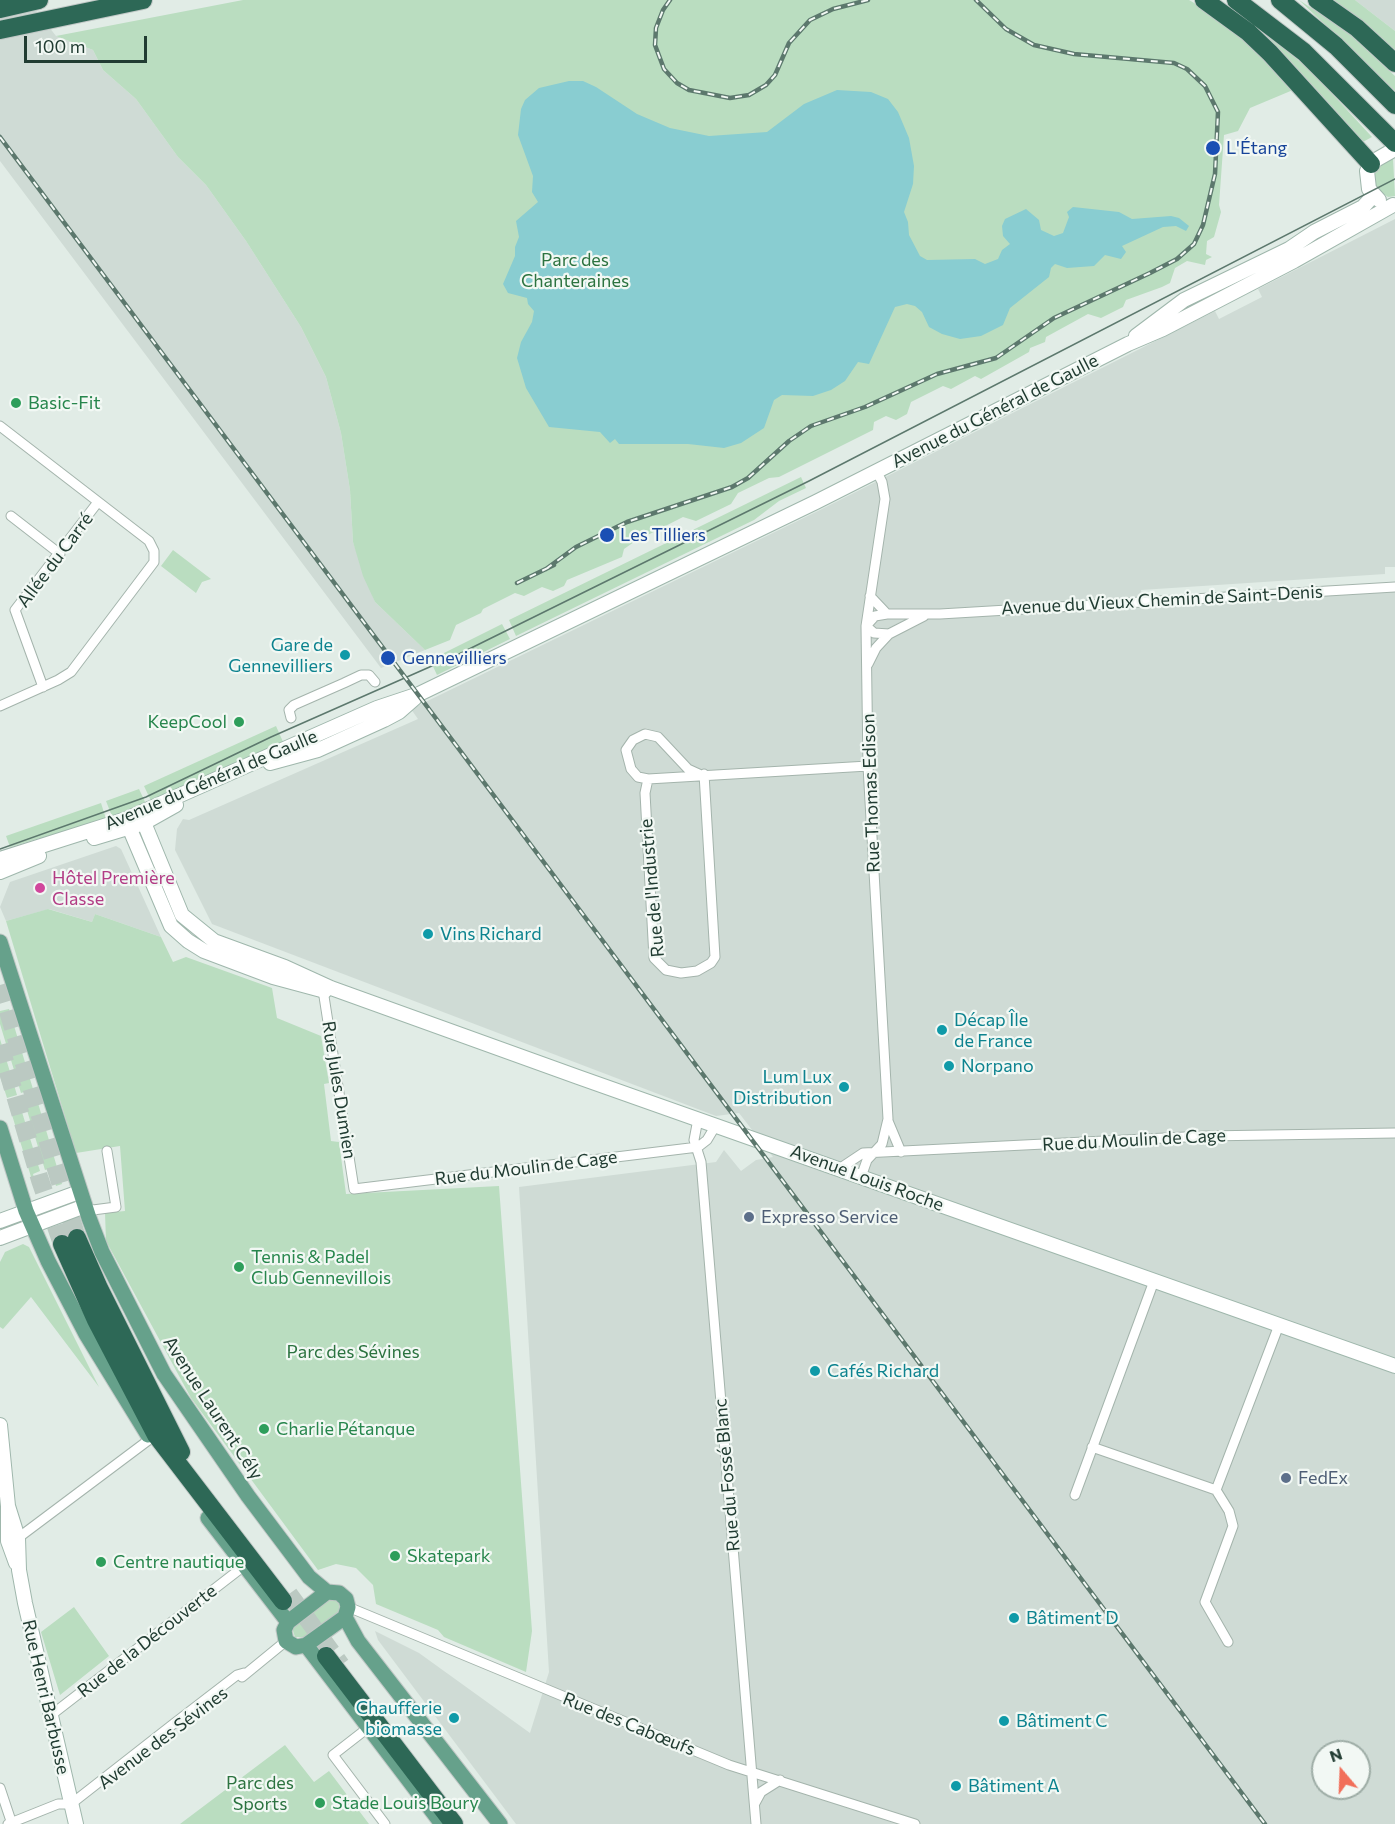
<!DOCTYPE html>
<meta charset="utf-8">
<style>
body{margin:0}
#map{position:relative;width:1395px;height:1824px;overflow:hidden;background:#e1ece6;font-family:Commissioner,sans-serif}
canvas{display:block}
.north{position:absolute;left:1311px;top:1740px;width:60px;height:60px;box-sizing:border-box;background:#f2f8f4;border:2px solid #9eada6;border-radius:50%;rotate:341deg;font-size:16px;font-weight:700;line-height:24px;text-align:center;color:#213c32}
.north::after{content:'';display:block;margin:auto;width:21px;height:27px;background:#f16f5a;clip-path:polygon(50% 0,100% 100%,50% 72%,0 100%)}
.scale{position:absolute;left:24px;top:36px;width:123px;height:27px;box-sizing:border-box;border:3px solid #213c32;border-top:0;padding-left:8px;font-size:18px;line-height:21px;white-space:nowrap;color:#213c32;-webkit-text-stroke:4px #f2f8f4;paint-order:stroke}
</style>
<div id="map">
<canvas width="1395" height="1824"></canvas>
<div class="north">N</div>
<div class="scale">100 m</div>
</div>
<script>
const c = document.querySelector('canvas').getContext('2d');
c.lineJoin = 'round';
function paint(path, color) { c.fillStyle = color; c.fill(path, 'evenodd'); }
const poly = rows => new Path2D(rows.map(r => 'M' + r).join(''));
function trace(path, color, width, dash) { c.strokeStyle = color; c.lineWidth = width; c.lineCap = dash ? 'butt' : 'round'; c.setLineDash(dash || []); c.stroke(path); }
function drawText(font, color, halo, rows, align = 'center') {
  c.font = font + ' Commissioner,sans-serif'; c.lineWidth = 4.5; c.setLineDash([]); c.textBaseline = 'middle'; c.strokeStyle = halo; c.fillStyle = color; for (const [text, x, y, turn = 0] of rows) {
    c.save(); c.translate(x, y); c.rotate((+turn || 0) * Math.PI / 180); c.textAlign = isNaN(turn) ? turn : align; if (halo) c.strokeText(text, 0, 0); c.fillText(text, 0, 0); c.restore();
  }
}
paint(poly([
 [0,0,28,0,56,36,93,50,103,70,136,99,178,157,206,185,246,241,301,327,326,377,341,433,350,490,353,542,375,602,425,650,381,668,0,161],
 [1355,0,1395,0,1395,31],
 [1395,219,1395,567,1385,567,1385,574,1141,590,1143,606,1395,582,1395,1824,516,1824,378,1640,375,1631,419,1653,530,1733,549,1672,519,1187,716,1162,724,1150,741,1171,756,1160,773,1157,739,1113,716,1116,212,924,175,850,177,829,183,819,189,820,418,719,411,709,820,510,1215,311,1219,319,1262,297,1258,289],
 [1323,1752,1359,1752,1359,1788,1323,1788],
 [116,846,121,849,161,937,95,914,92,922,49,909,6,921,0,907,10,882]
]), '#cfdbd5');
paint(poly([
 [243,0,1189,0,1211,13,1250,45,1293,90,1250,108,1238,131,1224,135,1219,205,1221,212,1214,237,1207,241,1206,254,1212,257,1206,260,1205,265,1187,261,1175,268,1170,283,1162,287,1126,300,1123,307,1101,318,1088,314,1046,337,1045,342,1030,348,1029,352,981,379,975,376,951,389,943,386,911,402,907,414,896,420,886,416,874,422,873,430,779,477,769,478,738,493,731,504,696,521,683,517,634,542,624,549,622,557,567,580,564,586,553,591,542,587,524,596,515,593,483,609,481,613,456,625,450,640,425,650,375,602,363,576,353,542,350,490,341,433,326,377,301,327,246,241,206,185,178,157,136,99,103,70,93,50,56,36],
 [1219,0,1270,36,1312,72,1372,137,1361,143],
 [1299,0,1348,32,1369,52,1395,76,1395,91],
 [1329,0,1355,0,1395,31,1395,52],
 [1393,158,1395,196,1388,197,1375,188,1373,175,1376,169],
 [801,477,806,488,779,501,754,520,516,636,509,620],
 [173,550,211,579,202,582,196,593,161,566],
 [502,624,510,639,437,675,430,660],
 [276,726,284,744,152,803,144,786],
 [139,789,147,806,113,819,106,801],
 [101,803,107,822,42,843,40,838,10,847,6,836],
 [48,909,92,922,95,914,161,937,173,962,186,957,272,988,277,1018,321,1036,329,1083,324,1084,331,1141,339,1142,346,1194,499,1186,532,1631,526,1672,444,1637,438,1630,376,1604,373,1585,356,1568,336,1564,318,1570,191,1398,106,1241,105,1213,125,1211,120,1146,76,1153,6,921],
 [9,1009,33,1089,21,1093,0,1024,0,1011],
 [0,1039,17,1095,7,1098,0,1076],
 [35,1093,62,1184,56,1186,51,1168,45,1170,23,1097],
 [18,1099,40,1171,33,1174,39,1192,36,1193,8,1102],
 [23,1244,29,1247,99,1387,31,1297,3,1329,0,1327,0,1262,5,1252],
 [334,1598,340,1602,340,1612,309,1637,295,1637,292,1628,325,1601],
 [74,1607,109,1656,60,1695,41,1632],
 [285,1745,314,1782,329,1771,369,1824,180,1824]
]), '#baddc0');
paint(poly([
 [569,81,583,81,596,87,637,114,670,128,709,136,767,132,804,104,837,90,871,92,888,99,898,112,909,138,914,166,913,184,904,212,908,222,909,235,920,256,927,260,975,259,985,264,998,259,1002,250,1010,244,1003,236,1002,226,1005,219,1026,209,1039,220,1041,230,1054,236,1063,233,1069,217,1067,212,1073,207,1119,212,1132,219,1171,216,1179,218,1189,226,1186,231,1176,226,1163,227,1122,246,1126,252,1121,259,1105,255,1094,266,1067,268,1055,264,1051,268,1049,277,1010,308,1003,325,981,336,960,339,942,334,929,327,922,312,915,306,907,304,895,307,869,364,858,362,845,381,831,390,813,396,782,395,774,400,764,428,741,443,724,448,688,444,619,444,615,439,610,443,600,432,549,427,526,388,517,358,521,342,532,322,534,311,528,304,527,298,508,293,503,284,515,256,515,247,519,237,516,221,538,202,532,192,533,176,518,135,521,109,525,100,539,88]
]), '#89cdd1');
trace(poly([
 [0,985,77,1238],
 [0,1045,40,1180,62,1244],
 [289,1594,341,1665]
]), '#bbc9c2', 18, [18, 9]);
const street = poly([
 [0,426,149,541,154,551,154,562,71,672,58,680,0,706],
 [11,516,60,554],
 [870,596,887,614],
 [866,626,875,616,887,614,940,614,1395,587],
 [866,626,874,633,889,634],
 [868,664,876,648,889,634,924,616],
 [43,687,15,610,98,502],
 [291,718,289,710,294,705,344,683,361,675,369,675,375,682],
 [699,774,688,769,658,737,645,734,633,740,626,750,631,769,638,777,648,779,868,766],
 [648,779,645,793,654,958,666,970,681,973,697,971,711,963,715,957,704,774],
 [323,990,354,1189,698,1147],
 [698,1119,694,1140,701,1162,756,1824],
 [888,1121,901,1152],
 [698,1147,707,1140,716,1125],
 [839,1169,863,1153,1205,1136,1395,1133],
 [861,1177,867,1160,882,1144,888,1119,868,766,866,626,885,499,882,482,876,470],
 [85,1207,93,1210,116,1207,107,1151],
 [1092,1447,1216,1490],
 [1216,1490,1279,1325],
 [1216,1490,1229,1511,1233,1526,1205,1602,1228,1642],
 [1075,1495,1154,1281],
 [18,1538,150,1439],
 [348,1607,729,1765,915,1824],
 [242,1677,286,1641],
 [50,1716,244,1566],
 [369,1727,333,1755,385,1824],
 [0,1788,12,1824],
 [755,1803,761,1792,780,1780],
 [8,1824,58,1804,71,1804,172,1725,237,1675,244,1673]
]);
const secondary = poly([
 [1379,200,1369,189,1367,171,1374,161,1395,149],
 [1136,336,1184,300,1289,249,1314,232,1363,207,1373,196],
 [270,763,318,750,384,720,399,712,415,698],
 [140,813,182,915,214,941,285,967,331,988,578,1077,1395,1366],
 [126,820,171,926,188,941,204,951,273,977,325,991],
 [94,838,144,823,176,805],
 [0,859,126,819,377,708,419,694,816,502,1128,344,1163,329,1294,261,1393,205],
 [0,872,39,856],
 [0,1221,79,1192],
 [0,1238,85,1206],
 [0,1425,8,1506,8,1541,16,1563],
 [8,1506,18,1538,19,1570,25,1603,76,1824]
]);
const primary = poly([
 [0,942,89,1218,102,1252,164,1374,248,1496,309,1577,327,1592,339,1593,346,1599,348,1607,345,1617,358,1641,500,1824],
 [0,1128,26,1211,48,1261,86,1334,148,1435],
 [208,1518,288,1622],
 [327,1592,288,1622,284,1630,286,1641,296,1647,306,1645,345,1617],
 [306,1645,442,1824]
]);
const highway = poly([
 [1204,0,1248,32,1270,53,1371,164],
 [1236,0,1304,52,1395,143],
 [1280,0,1336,46,1395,105],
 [1317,0,1357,28,1395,63],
 [0,9,39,0],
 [0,30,143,0],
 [77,1238,99,1288,181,1452],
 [62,1244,96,1320,156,1435,283,1601],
 [326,1656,454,1824]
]);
trace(street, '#a4b4ac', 11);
trace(secondary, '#9fb7ac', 16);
trace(primary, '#c1c8c6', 17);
trace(highway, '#c1c8c6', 20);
trace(street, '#fff', 9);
trace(secondary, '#fff', 14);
trace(primary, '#66a18b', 15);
trace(highway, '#2d6856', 18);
trace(poly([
 [0,849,146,797,271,737,459,654,809,481,1395,179]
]), '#5c786d', 1.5);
const rail = poly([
 [670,0,663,10,656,28,655,45,664,69,677,83,689,90,730,98,749,95,766,85,775,75,789,43,810,20,833,9,868,0],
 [0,137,1265,1824],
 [546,569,576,547,627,522,732,487,748,478,789,441,811,426,865,407,937,374,996,358,1054,318,1150,273,1177,259,1194,244,1203,225,1215,174,1218,112,1205,86,1187,69,1174,63,1074,54,1034,45,1006,29,976,0],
 [517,583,554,565]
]);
trace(rail, '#5c786d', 4.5);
trace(rail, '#f2f8f4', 2, [7]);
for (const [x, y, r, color] of [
 [1213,148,8,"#1a4fb4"],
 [16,403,6,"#2e9e5b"],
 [607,535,8,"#1a4fb4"],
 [345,655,6,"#0f9aa8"],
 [388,658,8,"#1a4fb4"],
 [239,722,6,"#2e9e5b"],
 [40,888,6,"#d1479c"],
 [428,934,6,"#0f9aa8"],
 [942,1030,6,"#0f9aa8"],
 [949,1066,6,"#0f9aa8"],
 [844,1087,6,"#0f9aa8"],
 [749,1217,6,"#5c6f8a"],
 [239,1267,6,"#2e9e5b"],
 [815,1371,6,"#0f9aa8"],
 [264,1429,6,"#2e9e5b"],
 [1286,1478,6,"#5c6f8a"],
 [395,1556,6,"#2e9e5b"],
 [101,1562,6,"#2e9e5b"],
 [1014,1618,6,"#0f9aa8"],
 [454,1718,6,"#0f9aa8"],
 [1004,1721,6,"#0f9aa8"],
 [956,1786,6,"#0f9aa8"],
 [320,1803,6,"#2e9e5b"]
]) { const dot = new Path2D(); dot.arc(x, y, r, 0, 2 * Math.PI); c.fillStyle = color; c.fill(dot); trace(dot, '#f2f8f4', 2); }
drawText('18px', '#164399', '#f2f8f4', [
 ["L'Étang",1226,148],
 ["Les Tilliers",620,535],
 ["Gennevilliers",402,658]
], 'left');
drawText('18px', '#2c7340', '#f2f8f4', [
 ["Parc des",575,260],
 ["Chanteraines",575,281],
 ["Parc des Sévines",353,1352],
 ["Parc des",260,1783],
 ["Sports",260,1804]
]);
drawText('18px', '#27864d', '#f2f8f4', [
 ["Basic-Fit",28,403],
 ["KeepCool",227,722,"right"],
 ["Tennis & Padel",251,1257],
 ["Club Gennevillois",251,1278],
 ["Charlie Pétanque",276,1429],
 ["Skatepark",407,1556],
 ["Centre nautique",113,1562],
 ["Stade Louis Boury",332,1803]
], 'left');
drawText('18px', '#213c32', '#f2f8f4', [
 ["Avenue du Général de Gaulle",995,411,-27],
 ["Allée du Carré",55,560,-53],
 ["Avenue du Vieux Chemin de Saint-Denis",1162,600,-3],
 ["Avenue du Général de Gaulle",211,780,-23],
 ["Rue Thomas Edison",871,793,-92],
 ["Rue de l'Industrie",652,888,-95],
 ["Rue Jules Dumien",339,1090,81],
 ["Rue du Moulin de Cage",1134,1140,-3],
 ["Rue du Moulin de Cage",526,1168,-7],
 ["Avenue Louis Roche",867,1178,20],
 ["Avenue Laurent Cély",213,1408,57],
 ["Rue du Fossé Blanc",727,1475,-95],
 ["Rue de la Découverte",147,1641,-38],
 ["Rue Henri Barbusse",46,1697,77],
 ["Rue des Cabœufs",629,1724,22],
 ["Avenue des Sévines",163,1738,-37]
]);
drawText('18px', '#0d838f', '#f2f8f4', [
 ["Gare de",333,645,"right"],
 ["Gennevilliers",333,666,"right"],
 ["Vins Richard",440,934],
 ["Décap Île",954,1020],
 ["de France",954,1041],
 ["Norpano",961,1066],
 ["Lum Lux",832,1077,"right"],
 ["Distribution",832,1098,"right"],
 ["Cafés Richard",827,1371],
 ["Bâtiment D",1026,1618],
 ["Chaufferie",442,1708,"right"],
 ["biomasse",442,1729,"right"],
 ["Bâtiment C",1016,1721],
 ["Bâtiment A",968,1786]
], 'left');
drawText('18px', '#b23c85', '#f2f8f4', [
 ["Hôtel Première",52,878],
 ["Classe",52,899]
], 'left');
drawText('18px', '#4e5e75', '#f2f8f4', [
 ["Expresso Service",761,1217],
 ["FedEx",1298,1478]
], 'left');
</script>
